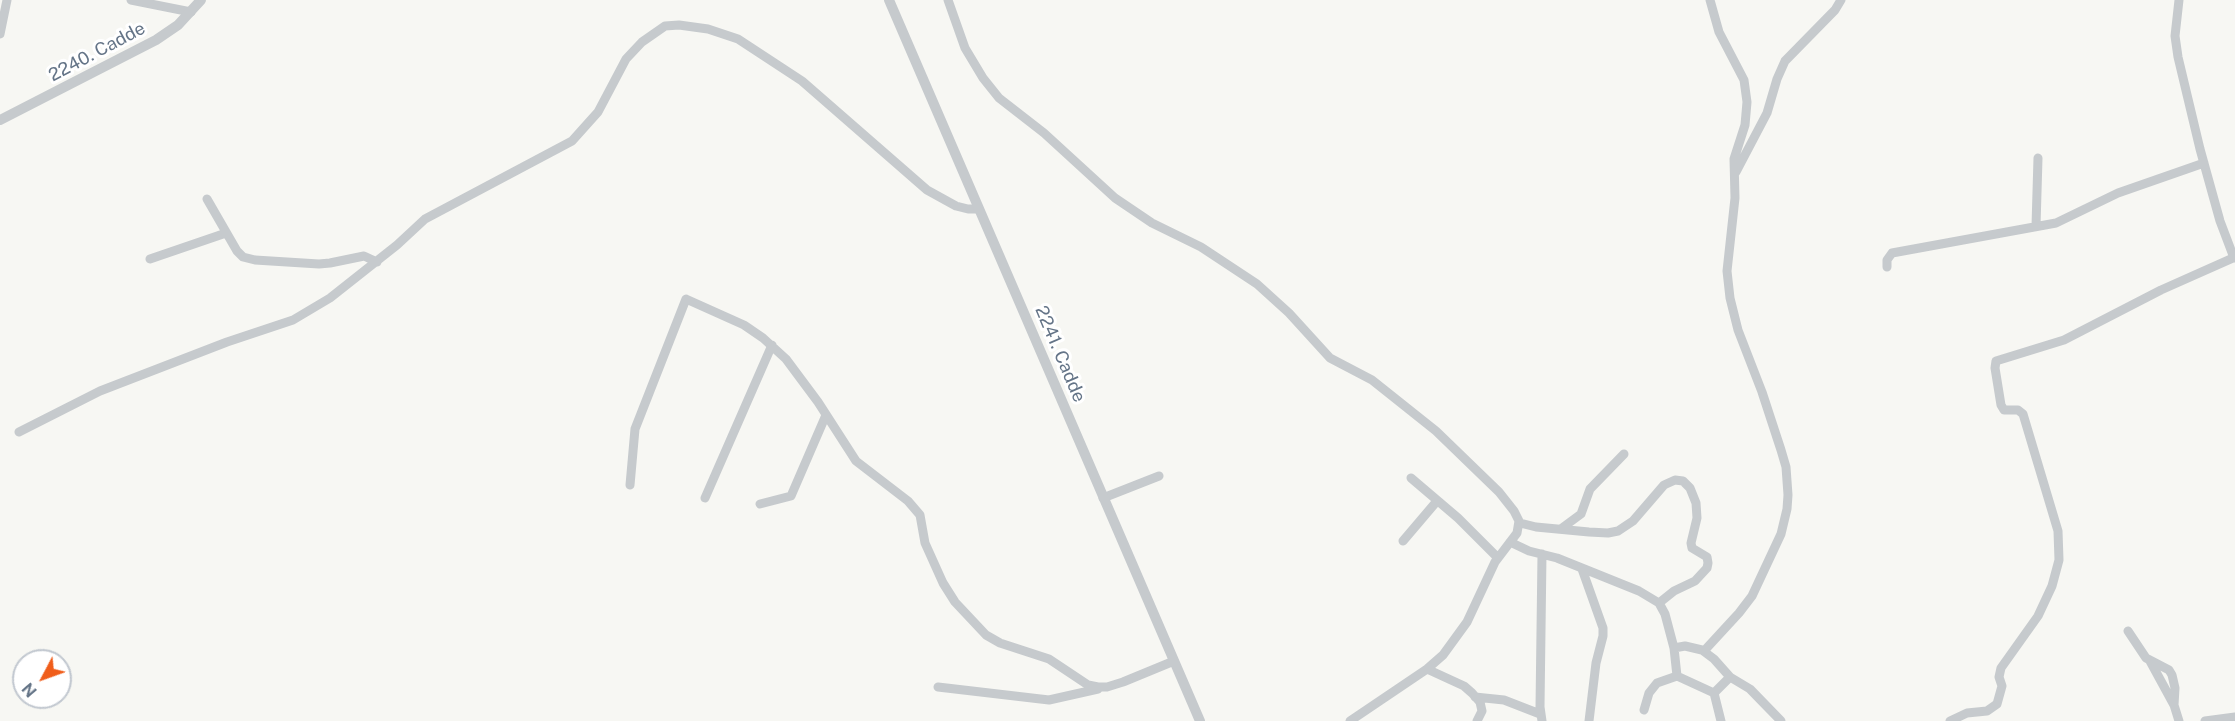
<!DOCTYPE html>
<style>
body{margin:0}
#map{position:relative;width:2235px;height:721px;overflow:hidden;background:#f7f7f3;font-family:"Public Sans",sans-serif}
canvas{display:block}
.north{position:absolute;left:12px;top:649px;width:60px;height:60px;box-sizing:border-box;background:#fff;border:2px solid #c1c7cf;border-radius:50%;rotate:229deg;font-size:16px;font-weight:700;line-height:24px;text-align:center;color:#647487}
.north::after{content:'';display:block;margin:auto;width:21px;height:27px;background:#f05d1a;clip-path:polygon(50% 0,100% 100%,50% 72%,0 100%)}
</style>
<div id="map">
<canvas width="2235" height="721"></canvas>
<div class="north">N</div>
</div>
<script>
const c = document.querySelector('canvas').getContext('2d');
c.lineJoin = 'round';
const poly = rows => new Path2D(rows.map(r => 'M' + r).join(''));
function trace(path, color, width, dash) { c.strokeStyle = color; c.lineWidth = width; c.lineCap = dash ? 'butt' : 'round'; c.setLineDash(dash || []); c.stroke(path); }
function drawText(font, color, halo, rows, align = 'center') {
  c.font = font + ' "Public Sans",sans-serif'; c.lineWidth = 6; c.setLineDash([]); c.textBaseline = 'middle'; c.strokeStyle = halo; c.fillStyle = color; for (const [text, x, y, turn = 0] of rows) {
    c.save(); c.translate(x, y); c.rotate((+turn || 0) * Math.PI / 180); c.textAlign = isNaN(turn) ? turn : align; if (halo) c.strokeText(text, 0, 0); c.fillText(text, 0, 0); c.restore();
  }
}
trace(poly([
 [131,0,191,12],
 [948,0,965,48,983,78,999,98,1044,133,1115,198,1152,223,1201,247,1257,284,1289,313,1330,358,1372,380,1436,431,1499,492,1514,511,1519,521,1517,533,1495,562,1467,622,1443,655,1427,669,1350,721],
 [2179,0,2175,36,2178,57,2200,149,2220,221,2234,258],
 [0,34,7,0],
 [1736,172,1767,113,1777,79,1785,61,1835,10,1841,0],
 [207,199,237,251,243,257,255,260,319,264,330,263,364,256,377,262],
 [2036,226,2038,158],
 [150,259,226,233],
 [1887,267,1887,260,1892,253,2056,223,2118,193,2204,163],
 [19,432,100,391,227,342,293,320,330,298,397,245,425,219,572,141,598,112,626,59,642,42,665,26,679,25,708,29,738,39,802,81,927,190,956,206,968,209,979,209],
 [1411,478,1458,518,1498,558],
 [630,485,635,429,686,299,744,325,763,338,786,359,818,402,856,461,908,501,920,515,925,543,943,583,955,602,986,635,1000,643,1049,659,1088,685,1098,687,1107,687,1123,682,1174,661],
 [705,498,772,345],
 [1103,498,1159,476],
 [760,504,791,496,826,415],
 [1520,523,1536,527,1589,532,1608,533,1618,531,1633,521,1664,485,1675,480,1683,481,1690,488,1696,503,1697,518,1691,543,1692,548,1707,557,1708,563,1707,568,1695,581,1674,591,1659,603],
 [1562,528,1581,514,1590,489,1624,454],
 [1403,541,1437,501],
 [1510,542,1529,551,1557,558,1639,591,1659,603,1665,614,1674,648,1677,676,1714,693],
 [1582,569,1603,628,1603,636,1596,663,1589,721],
 [2128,631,2146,658,2169,670,2172,675,2175,688,2174,705,2179,721],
 [1674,648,1685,646,1702,650,1714,659,1730,677],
 [1704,651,1739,613,1752,596,1781,534,1787,509,1788,495,1786,467,1781,450,1762,392,1738,330,1730,298,1727,271,1735,198,1734,159,1745,125,1747,102,1744,80,1719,32,1710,0],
 [2150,661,2174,705],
 [1427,669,1464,686,1472,693,1480,702,1482,711,1477,721],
 [938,687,1049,700,1098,689],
 [1475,697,1504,700,1540,714],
 [1644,710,1649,693,1657,683,1677,676],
 [1542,721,1540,707,1542,554],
 [1721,721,1714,693,1730,677,1750,689,1781,721],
 [1950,721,1967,713,1987,711,1997,704,2002,686,1999,677,2001,668,2038,616,2052,586,2059,560,2058,531,2023,414,2018,410,2004,410,2001,405,1995,368,1996,361,2064,340,2161,290,2235,257],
 [2205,721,2235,717]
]), '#c6cacd', 9);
trace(poly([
 [889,0,1200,721],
 [0,120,156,40,178,25,201,0]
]), '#c6cacd', 10);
drawText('18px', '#647487', '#fff', [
 ["2240. Cadde",97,52,-28],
 ["2241. Cadde",1060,354,67]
]);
</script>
